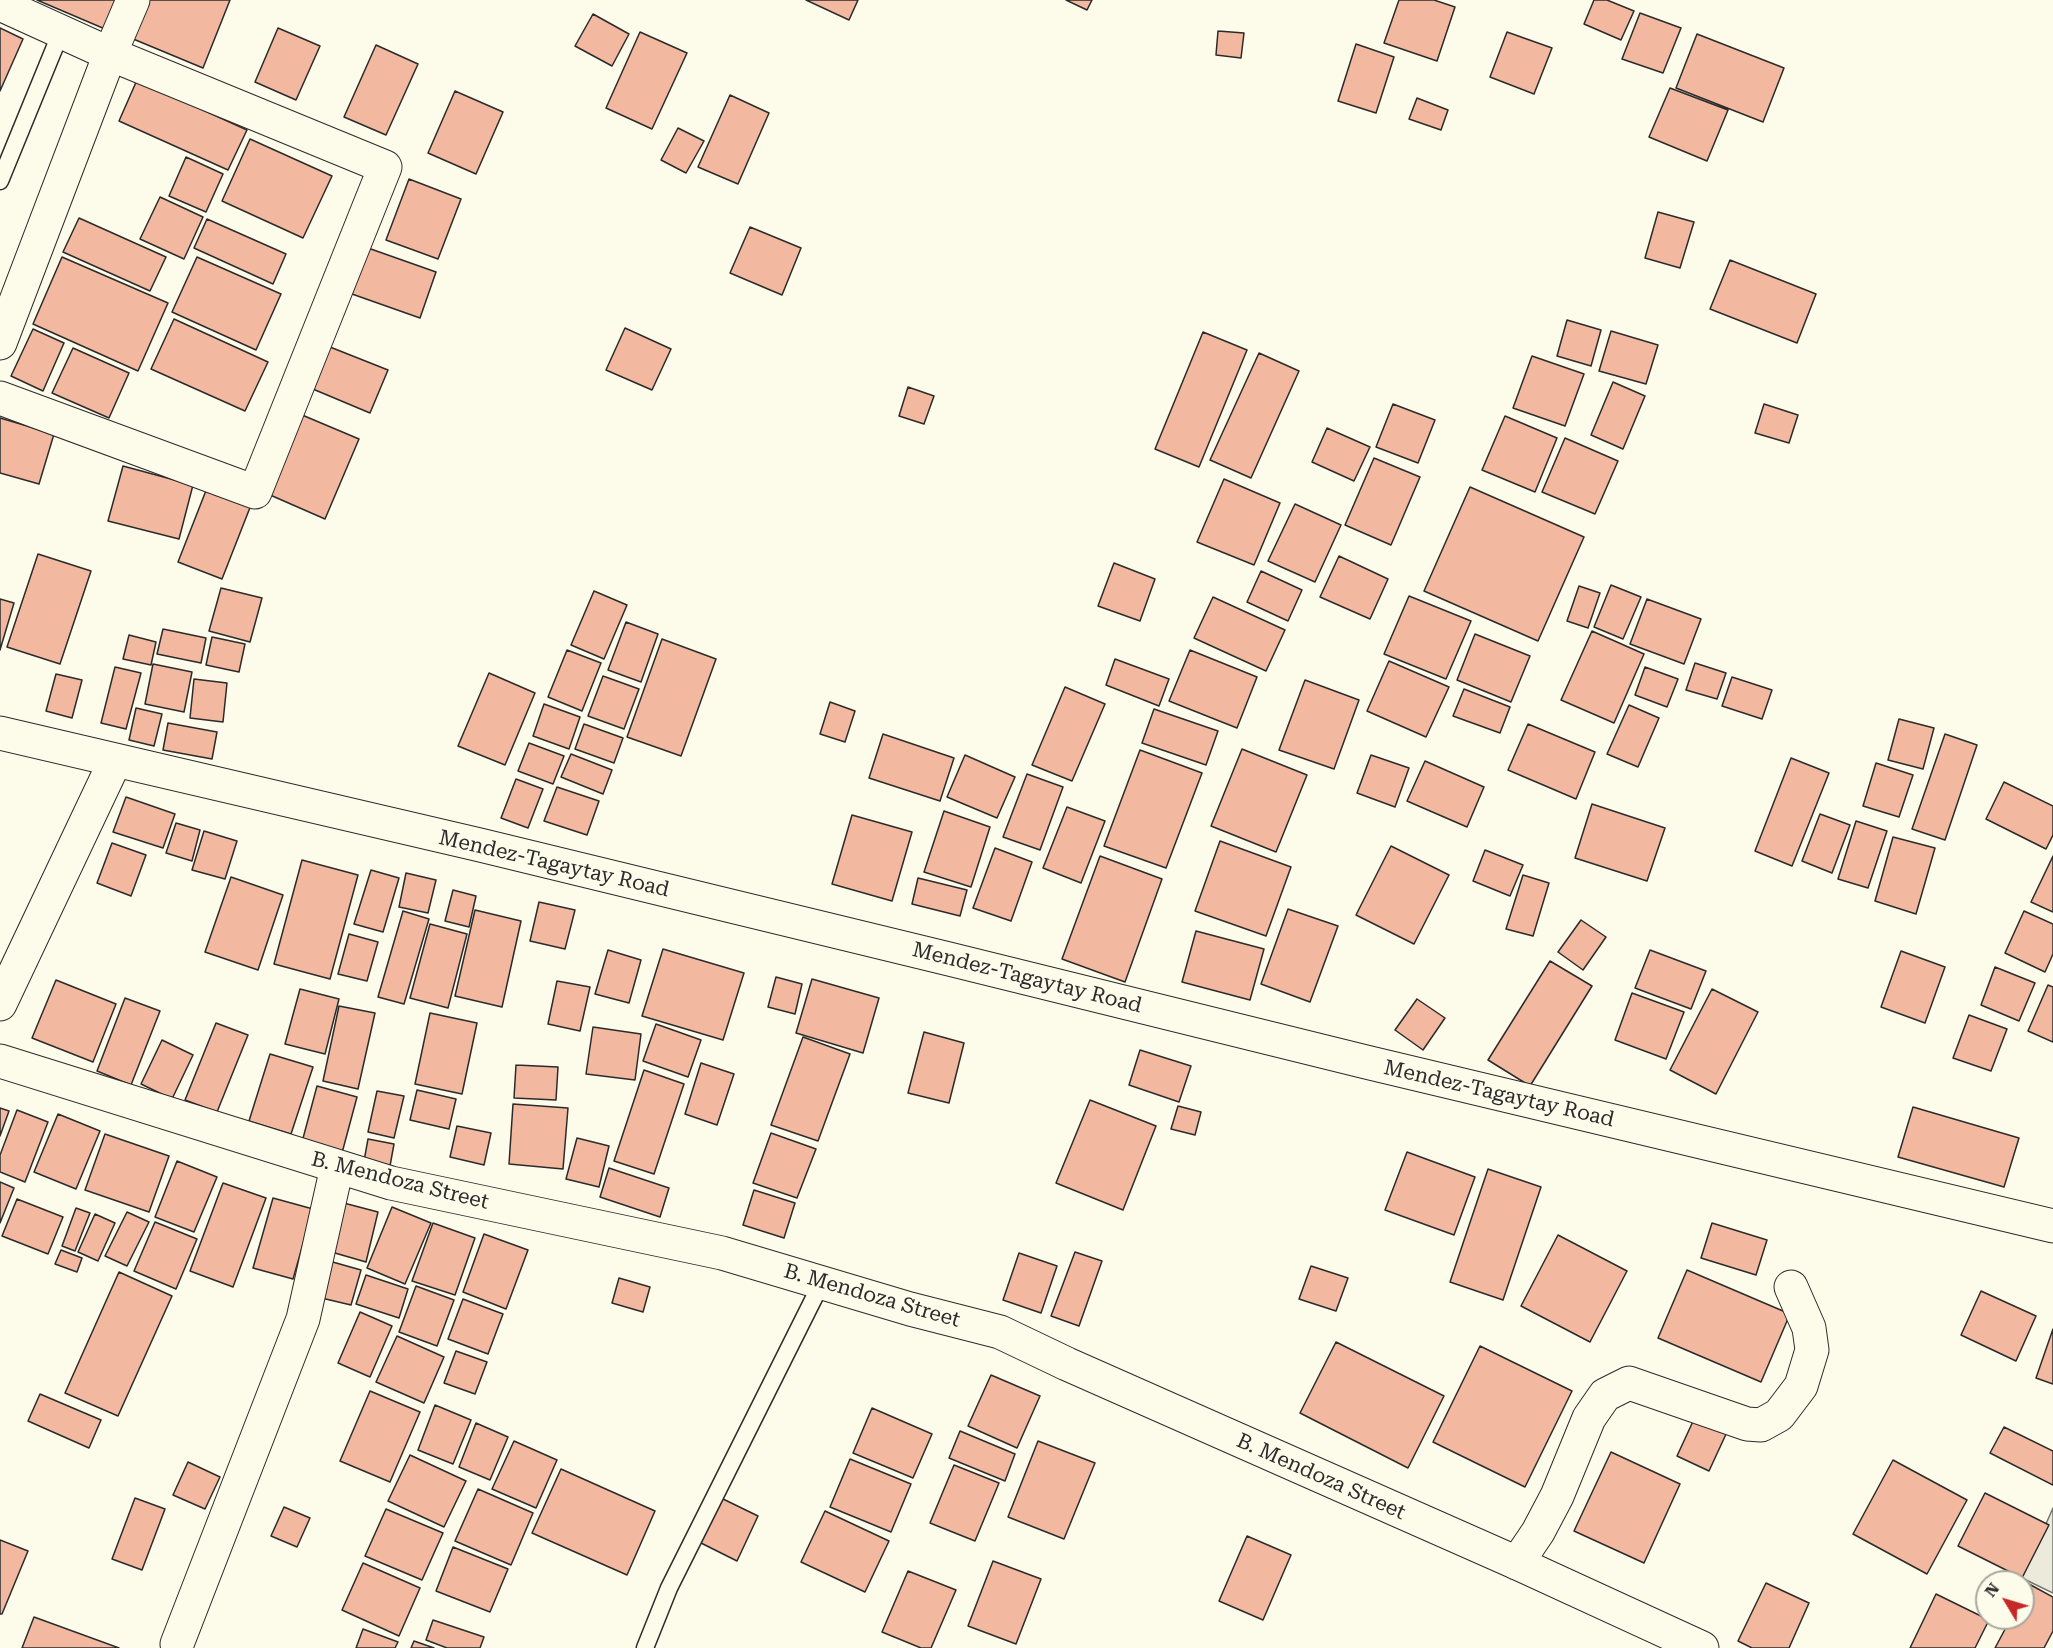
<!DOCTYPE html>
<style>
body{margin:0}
#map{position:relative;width:2053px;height:1648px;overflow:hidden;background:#fdfbea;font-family:"Roboto Serif",serif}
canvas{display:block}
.north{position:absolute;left:1975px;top:1570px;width:60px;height:60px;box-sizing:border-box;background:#fdfbea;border:2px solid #a9a89e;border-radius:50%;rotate:308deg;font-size:16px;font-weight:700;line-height:24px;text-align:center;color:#2b2b2b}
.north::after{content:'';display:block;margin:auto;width:21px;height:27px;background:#c62828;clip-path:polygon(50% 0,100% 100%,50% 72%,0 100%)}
</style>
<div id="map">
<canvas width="2053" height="1648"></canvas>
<div class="north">N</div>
</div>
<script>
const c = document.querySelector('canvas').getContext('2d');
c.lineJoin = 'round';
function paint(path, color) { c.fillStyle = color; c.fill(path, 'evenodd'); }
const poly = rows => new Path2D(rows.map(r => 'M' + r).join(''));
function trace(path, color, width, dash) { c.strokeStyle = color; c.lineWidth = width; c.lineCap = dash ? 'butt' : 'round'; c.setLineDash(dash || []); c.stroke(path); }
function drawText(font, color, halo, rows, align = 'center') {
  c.font = font + ' "Roboto Serif",serif'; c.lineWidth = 4.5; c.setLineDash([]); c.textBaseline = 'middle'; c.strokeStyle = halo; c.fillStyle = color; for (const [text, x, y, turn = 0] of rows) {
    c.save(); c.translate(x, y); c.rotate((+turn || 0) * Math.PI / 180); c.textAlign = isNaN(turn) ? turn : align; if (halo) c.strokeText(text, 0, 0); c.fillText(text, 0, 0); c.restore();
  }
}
const parking = poly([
 [2053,1508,2053,1593,2022,1578,2053,1508]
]);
paint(parking, '#eceadb');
trace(parking, '#74746e', 1.5);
const building = poly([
 [37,0,118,0,105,29,37,0],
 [140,0,230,0,203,68,126,36,140,0],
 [806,0,858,0,849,20,806,0],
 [1066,0,1092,0,1087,10,1066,0],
 [1399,0,1434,0,1455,7,1437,61,1384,43,1399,0],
 [1594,0,1607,0,1634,11,1621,40,1584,24,1594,0],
 [1640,13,1681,28,1663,73,1622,59,1640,13],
 [593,14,629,34,612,66,575,46,593,14],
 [0,28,23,39,0,91,0,28],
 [278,28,320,46,296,100,255,82,278,28],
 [1218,31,1244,33,1241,58,1216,55,1218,31],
 [640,32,687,53,652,129,606,108,640,32],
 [1507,32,1552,48,1534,94,1490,77,1507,32],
 [1697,34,1784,68,1763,122,1676,88,1697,34],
 [1356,44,1394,57,1376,113,1338,101,1356,44],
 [376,45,418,64,386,135,344,117,376,45],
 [137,80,247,130,228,170,119,121,137,80],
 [1670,88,1728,110,1707,161,1649,137,1670,88],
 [455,91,503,112,476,174,428,153,455,91],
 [730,95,769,113,738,184,698,167,730,95],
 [1417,98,1448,110,1441,130,1409,119,1417,98],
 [678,128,704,141,686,173,661,160,678,128],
 [250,139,332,176,303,238,222,201,250,139],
 [186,157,223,174,206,212,169,196,186,157],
 [409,179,461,199,438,259,386,240,409,179],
 [160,197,203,217,184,259,140,239,160,197],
 [1658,212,1694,222,1680,268,1645,258,1658,212],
 [79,218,166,257,150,291,63,252,79,218],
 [207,219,286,254,273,284,194,248,207,219],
 [750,227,801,248,782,295,730,273,750,227],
 [368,248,436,272,420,318,352,294,368,248],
 [62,257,168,303,138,371,33,324,62,257],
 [197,257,281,294,256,350,172,312,197,257],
 [1730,260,1816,294,1797,343,1710,309,1730,260],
 [174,319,268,362,245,411,151,369,174,319],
 [1567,320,1601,330,1591,366,1557,356,1567,320],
 [625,328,671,349,652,390,606,370,625,328],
 [33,329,64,343,43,391,11,376,33,329],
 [1611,331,1658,345,1646,384,1599,371,1611,331],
 [1203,332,1247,350,1199,467,1155,449,1203,332],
 [325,345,388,370,370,413,308,387,325,345],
 [73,348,129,373,109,418,52,393,73,348],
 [1259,353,1299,371,1251,478,1210,460,1259,353],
 [1532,356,1584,374,1565,426,1513,408,1532,356],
 [1613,382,1645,396,1623,449,1591,435,1613,382],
 [908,387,934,396,924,424,899,416,908,387],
 [1393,404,1435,420,1418,463,1376,447,1393,404],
 [1764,404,1798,415,1789,443,1755,433,1764,404],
 [295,412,359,439,325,519,261,491,295,412],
 [1505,416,1557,438,1535,492,1482,470,1505,416],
 [0,418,54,434,39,484,0,473,0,418],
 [1327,428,1370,447,1354,481,1312,462,1327,428],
 [1565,438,1618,461,1595,514,1542,492,1565,438],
 [1374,458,1420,477,1391,545,1345,525,1374,458],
 [123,466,193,485,179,539,108,521,123,466],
 [1224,479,1280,503,1254,565,1197,542,1224,479],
 [1470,487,1584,537,1538,641,1424,591,1470,487],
 [207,488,251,505,222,579,178,562,207,488],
 [1295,504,1341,525,1315,582,1268,561,1295,504],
 [38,554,91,571,60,664,7,647,38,554],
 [1339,556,1388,579,1370,619,1320,597,1339,556],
 [1114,563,1155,579,1140,621,1098,606,1114,563],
 [1261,571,1302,590,1288,621,1247,602,1261,571],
 [1611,585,1641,597,1623,639,1594,627,1611,585],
 [1579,586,1600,593,1588,628,1567,621,1579,586],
 [221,588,262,598,250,642,209,631,221,588],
 [594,591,627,605,604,659,571,645,594,591],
 [1409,596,1471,621,1446,679,1384,654,1409,596],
 [1213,597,1285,630,1266,671,1194,638,1213,597],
 [0,599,14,603,0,650,0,599],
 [1647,599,1701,619,1684,664,1630,644,1647,599],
 [626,622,658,634,641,682,608,670,626,622],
 [163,629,206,638,201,663,157,654,163,629],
 [1592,631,1644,654,1614,723,1561,700,1592,631],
 [1475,634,1530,656,1511,702,1457,680,1475,634],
 [129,635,156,642,151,665,123,659,129,635],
 [212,637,245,644,239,672,206,665,212,637],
 [662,639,716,659,681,756,627,737,662,639],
 [567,650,601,663,582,711,548,697,567,650],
 [1190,650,1257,677,1237,728,1169,701,1190,650],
 [1115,659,1169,679,1159,706,1106,685,1115,659],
 [1389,661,1449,687,1426,737,1367,711,1389,661],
 [1695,663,1726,673,1717,699,1686,690,1695,663],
 [153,664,192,672,184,712,145,704,153,664],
 [115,667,141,673,126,729,101,723,115,667],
 [1645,667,1678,679,1667,707,1635,695,1645,667],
 [489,673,535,693,505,765,458,746,489,673],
 [56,674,82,680,72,718,46,711,56,674],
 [603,676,639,689,624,729,588,716,603,676],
 [1732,677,1772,690,1762,719,1722,706,1732,677],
 [194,679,227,683,223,722,190,718,194,679],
 [1305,680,1359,700,1334,769,1279,750,1305,680],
 [1065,687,1105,704,1072,781,1032,765,1065,687],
 [1464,689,1510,707,1500,733,1453,716,1464,689],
 [830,702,855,711,845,742,820,734,830,702],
 [544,704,580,717,569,749,533,736,544,704],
 [1629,705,1659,718,1638,767,1607,754,1629,705],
 [136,708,162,714,154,746,129,740,136,708],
 [1154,709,1218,731,1206,765,1142,743,1154,709],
 [1899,719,1934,728,1923,769,1888,760,1899,719],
 [168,723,217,732,212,759,163,750,168,723],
 [584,724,623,738,614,763,575,749,584,724],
 [1528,724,1595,752,1576,799,1508,770,1528,724],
 [883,734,954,758,940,801,869,778,883,734],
 [1945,734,1977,745,1945,840,1912,829,1945,734],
 [529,743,564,756,553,784,518,771,529,743],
 [1242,749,1307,775,1276,852,1211,826,1242,749],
 [1140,750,1202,773,1166,868,1104,846,1140,750],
 [571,754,612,770,603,794,561,777,571,754],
 [965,755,1015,777,997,818,947,797,965,755],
 [1371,755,1409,768,1395,807,1357,793,1371,755],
 [1791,758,1829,773,1792,866,1755,851,1791,758],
 [1425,761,1484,787,1467,827,1407,801,1425,761],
 [1876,763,1913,775,1899,817,1863,806,1876,763],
 [1027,774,1063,787,1040,850,1003,837,1027,774],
 [516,779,543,789,528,828,501,818,516,779],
 [2004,782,2053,806,2053,835,2046,849,1986,819,2004,782],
 [557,787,599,801,587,835,544,821,557,787],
 [126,797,175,814,163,848,113,832,126,797],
 [1592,804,1665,828,1647,881,1575,858,1592,804],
 [1067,807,1105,821,1081,883,1043,868,1067,807],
 [944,811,990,827,971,887,924,872,944,811],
 [1820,814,1850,825,1832,873,1802,861,1820,814],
 [852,815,912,832,892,901,832,884,852,815],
 [1856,821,1887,831,1868,888,1838,879,1856,821],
 [176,823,200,830,192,861,166,853,176,823],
 [204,831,237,841,225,879,192,870,204,831],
 [1893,837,1935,848,1916,914,1875,901,1893,837],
 [1220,841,1291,867,1266,936,1195,911,1220,841],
 [112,843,146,855,131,896,97,883,112,843],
 [1391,846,1449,875,1414,944,1356,915,1391,846],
 [995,848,1032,862,1011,921,973,908,995,848],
 [1485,850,1523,865,1510,896,1473,881,1485,850],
 [1100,856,1162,879,1125,982,1062,959,1100,856],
 [2053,856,2053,912,2031,902,2053,856],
 [302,860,358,875,330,979,274,964,302,860],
 [371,870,399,878,383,932,354,924,371,870],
 [406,873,436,880,428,913,399,907,406,873],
 [1523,875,1549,883,1533,936,1506,929,1523,875],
 [231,877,283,895,258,970,205,952,231,877],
 [918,878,967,890,960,916,912,904,918,878],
 [453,890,476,896,469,927,445,921,453,890],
 [539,902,575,910,565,949,530,941,539,902],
 [1288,909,1338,926,1310,1002,1261,984,1288,909],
 [475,910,521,921,502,1007,455,996,475,910],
 [403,911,429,919,404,1004,378,997,403,911],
 [2024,911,2053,924,2053,954,2045,972,2005,953,2024,911],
 [1581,920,1606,937,1583,970,1558,952,1581,920],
 [430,924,467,934,448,1008,410,998,430,924],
 [1196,931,1264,949,1250,1000,1182,982,1196,931],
 [349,934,378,942,367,981,338,974,349,934],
 [663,949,744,973,723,1040,642,1016,663,949],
 [608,950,641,960,629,1003,595,994,608,950],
 [1650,950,1706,971,1691,1009,1635,988,1650,950],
 [1901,951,1945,967,1925,1023,1881,1007,1901,951],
 [1550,961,1592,986,1530,1086,1488,1060,1550,961],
 [1995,967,2035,983,2019,1021,1981,1005,1995,967],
 [776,977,802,984,795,1014,768,1007,776,977],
 [812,979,879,998,863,1053,796,1033,812,979],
 [56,980,116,1004,93,1062,32,1038,56,980],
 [557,981,590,987,580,1031,548,1024,557,981],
 [2048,985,2053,987,2053,1042,2028,1031,2048,985],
 [300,989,339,999,325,1054,285,1044,300,989],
 [1712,989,1758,1012,1716,1094,1670,1070,1712,989],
 [1632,993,1684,1012,1666,1059,1615,1040,1632,993],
 [125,998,160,1011,131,1085,97,1071,125,998],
 [1417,999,1445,1018,1423,1050,1395,1030,1417,999],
 [339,1006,375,1013,358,1089,323,1081,339,1006],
 [430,1013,477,1023,462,1094,415,1084,430,1013],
 [1969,1015,2007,1029,1991,1071,1953,1058,1969,1015],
 [216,1023,248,1035,217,1112,185,1100,216,1023],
 [656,1024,701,1040,688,1077,643,1061,656,1024],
 [593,1027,641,1034,635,1080,586,1074,593,1027],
 [924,1032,964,1043,949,1103,908,1093,924,1032],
 [803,1037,850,1054,818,1141,771,1125,803,1037],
 [162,1040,193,1055,172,1099,141,1084,162,1040],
 [1140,1050,1191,1066,1179,1102,1129,1085,1140,1050],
 [270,1054,313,1067,291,1134,249,1121,270,1054],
 [701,1063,734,1074,717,1125,685,1114,701,1063],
 [516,1065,558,1067,556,1100,514,1098,516,1065],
 [644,1070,684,1084,654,1174,614,1161,644,1070],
 [317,1086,357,1097,342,1153,302,1142,317,1086],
 [417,1090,456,1099,449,1129,410,1120,417,1090],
 [377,1091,404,1096,394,1138,368,1132,377,1091],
 [1090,1100,1156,1126,1123,1210,1056,1183,1090,1100],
 [513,1104,568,1108,563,1169,509,1164,513,1104],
 [1178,1106,1201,1112,1195,1135,1171,1129,1178,1106],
 [1913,1107,2019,1138,2004,1187,1898,1157,1913,1107],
 [0,1108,9,1111,0,1136,0,1108],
 [17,1110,48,1122,25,1182,0,1172,0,1155,17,1110],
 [58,1114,100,1131,76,1189,34,1172,58,1114],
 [457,1126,491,1133,484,1165,450,1157,457,1126],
 [771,1133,816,1149,797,1198,753,1183,771,1133],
 [105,1134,169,1156,149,1212,85,1190,105,1134],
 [577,1138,609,1146,599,1187,566,1179,577,1138],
 [368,1139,394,1144,390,1166,364,1161,368,1139],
 [1407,1152,1475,1177,1454,1235,1385,1210,1407,1152],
 [177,1161,217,1177,194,1232,155,1217,177,1161],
 [609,1168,669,1188,660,1217,600,1197,609,1168],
 [1488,1169,1541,1187,1503,1300,1450,1282,1488,1169],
 [0,1182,14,1188,0,1223,0,1182],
 [223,1183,266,1198,233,1287,190,1271,223,1183],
 [754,1190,795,1203,784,1238,743,1225,754,1190],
 [273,1198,313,1209,293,1279,253,1268,273,1198],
 [17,1199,63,1217,48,1254,2,1236,17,1199],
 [340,1202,378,1212,366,1262,328,1251,340,1202],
 [392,1207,431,1223,405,1284,367,1268,392,1207],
 [76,1208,90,1213,75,1251,62,1246,76,1208],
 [127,1212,149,1222,127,1266,105,1256,127,1212],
 [95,1214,115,1223,98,1261,78,1252,95,1214],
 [155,1222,197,1239,176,1289,134,1271,155,1222],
 [433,1223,475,1238,455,1295,412,1281,433,1223],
 [1712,1223,1767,1240,1756,1275,1701,1258,1712,1223],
 [484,1234,528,1250,506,1309,463,1292,484,1234],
 [1558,1235,1627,1271,1590,1342,1521,1306,1558,1235],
 [61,1250,82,1258,77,1272,55,1264,61,1250],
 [1075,1252,1102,1261,1079,1326,1051,1316,1075,1252],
 [1019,1253,1057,1266,1041,1313,1003,1300,1019,1253],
 [322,1259,361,1270,351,1305,313,1296,322,1259],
 [1311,1266,1348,1278,1336,1311,1299,1299,1311,1266],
 [1687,1270,1790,1314,1761,1382,1658,1338,1687,1270],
 [119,1272,172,1296,118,1416,65,1393,119,1272],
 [366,1275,408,1289,399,1318,356,1304,366,1275],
 [619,1278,650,1287,643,1312,612,1303,619,1278],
 [416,1286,454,1300,437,1346,399,1332,416,1286],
 [1981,1291,2036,1316,2016,1361,1961,1335,1981,1291],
 [463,1299,503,1314,488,1354,448,1339,463,1299],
 [360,1312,392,1326,370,1377,338,1363,360,1312],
 [2053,1329,2053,1384,2036,1378,2053,1329],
 [397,1336,444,1357,424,1403,376,1382,397,1336],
 [1336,1342,1444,1396,1408,1468,1300,1413,1336,1342],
 [1480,1346,1572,1391,1525,1487,1433,1442,1480,1346],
 [456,1351,487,1362,475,1394,444,1383,456,1351],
 [991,1375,1040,1396,1017,1448,968,1426,991,1375],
 [370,1391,420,1412,390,1482,340,1461,370,1391],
 [40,1394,101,1420,89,1448,28,1421,40,1394],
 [435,1405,471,1420,453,1464,418,1450,435,1405],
 [872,1408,932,1434,913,1478,853,1453,872,1408],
 [1695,1417,1727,1432,1709,1471,1677,1456,1695,1417],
 [476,1423,508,1437,490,1480,459,1467,476,1423],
 [2004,1427,2053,1451,2053,1485,1990,1453,2004,1427],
 [960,1431,1015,1454,1005,1481,949,1458,960,1431],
 [514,1441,557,1460,536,1508,492,1489,514,1441],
 [1038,1441,1095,1463,1064,1539,1008,1517,1038,1441],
 [1611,1452,1680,1484,1644,1563,1574,1531,1611,1452],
 [410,1455,466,1481,444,1527,388,1501,410,1455],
 [850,1459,911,1484,891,1532,830,1507,850,1459],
 [1893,1460,1967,1500,1927,1574,1853,1534,1893,1460],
 [188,1462,220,1477,205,1509,173,1495,188,1462],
 [954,1465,999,1483,975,1541,930,1523,954,1465],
 [561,1469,655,1511,627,1575,532,1533,561,1469],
 [478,1489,533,1513,511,1565,455,1541,478,1489],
 [1985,1493,2049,1525,2022,1578,1958,1546,1985,1493],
 [719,1497,758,1516,737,1561,697,1541,719,1497],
 [135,1498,165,1509,142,1570,112,1559,135,1498],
 [284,1507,310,1518,297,1547,271,1536,284,1507],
 [386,1509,443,1533,422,1580,365,1556,386,1509],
 [825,1511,889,1541,865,1592,801,1562,825,1511],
 [1247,1536,1291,1555,1263,1620,1219,1601,1247,1536],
 [0,1540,28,1551,2,1614,0,1614,0,1540],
 [453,1547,508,1569,490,1612,436,1591,453,1547],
 [993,1561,1041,1579,1016,1644,968,1626,993,1561],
 [363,1563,420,1588,399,1636,342,1610,363,1563],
 [908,1571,956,1590,931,1648,921,1648,882,1632,908,1571],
 [1766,1583,1809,1603,1789,1648,1752,1648,1738,1641,1766,1583],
 [2029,1584,2053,1597,2053,1631,2044,1648,1995,1648,2011,1618,2023,1618,2023,1596,2029,1584],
 [1936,1594,1989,1620,1975,1648,1910,1648,1936,1594],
 [34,1617,119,1648,22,1648,34,1617],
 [433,1620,484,1637,480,1648,447,1648,426,1640,433,1620],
 [363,1629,398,1642,395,1648,356,1648,363,1629],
 [414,1641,434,1648,411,1648,414,1641]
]);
paint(building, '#f2b8a0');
trace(building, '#2b2b2b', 1.5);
const lane = poly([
 [0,181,61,32],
 [645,1648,669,1588,822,1282]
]);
const street = poly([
 [0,4,110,54,385,167,255,492,0,398],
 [0,343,110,54,133,0],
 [1517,1563,1538,1532,1557,1496,1589,1418,1605,1395,1629,1383,1747,1424,1761,1425,1779,1415,1801,1386,1812,1350,1809,1328,1791,1287],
 [177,1644,303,1319,337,1167]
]);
const secondary = poly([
 [0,1004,115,761],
 [0,1061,391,1183,722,1253,910,1309,1000,1332,1067,1364,1517,1563,1702,1648]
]);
const primary = poly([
 [0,733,480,845,949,959,1366,1062,2053,1226]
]);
trace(lane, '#2b2b2b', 19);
trace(street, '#2b2b2b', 35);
trace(secondary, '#2b2b2b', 35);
trace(primary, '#2b2b2b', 35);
trace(lane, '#fdfbea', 16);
trace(street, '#fdfbea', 33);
trace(secondary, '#fdfbea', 33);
trace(primary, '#fdfbea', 33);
drawText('21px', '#2b2b2b', '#fdfbea', [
 ["Mendez-Tagaytay Road",554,864,13],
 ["Mendez-Tagaytay Road",1027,978,14],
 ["Mendez-Tagaytay Road",1499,1094,13],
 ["B. Mendoza Street",400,1181,14],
 ["B. Mendoza Street",872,1296,16],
 ["B. Mendoza Street",1321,1477,24]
]);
</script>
